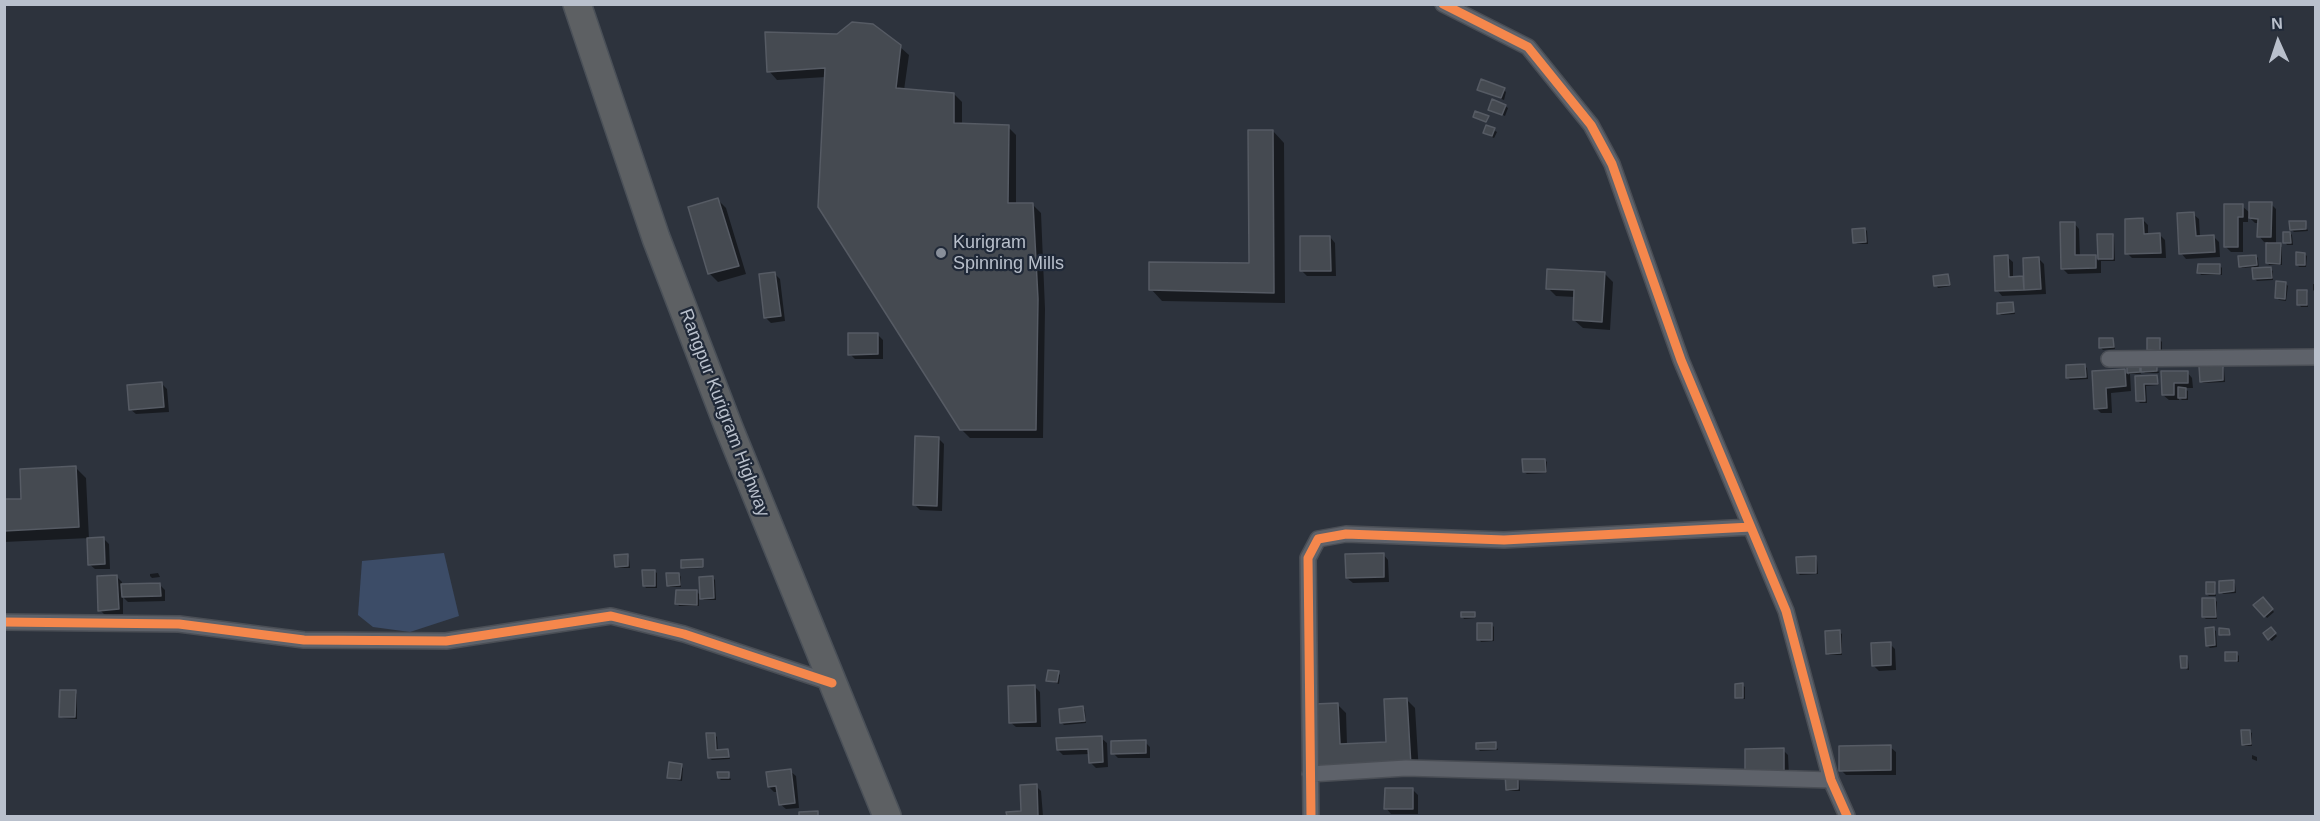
<!DOCTYPE html>
<style>
body{margin:0}
#map{position:relative;width:2320px;height:821px;overflow:hidden;background:#2d333d;font-family:Helvetica,sans-serif}
canvas{display:block}
.frame{position:absolute;inset:0;border:6px solid #b9c0cc;pointer-events:none}
.north{position:absolute;left:2248px;top:12px;width:60px;height:60px;-webkit-text-stroke:4px #202938;paint-order:stroke;rotate:357deg;font-size:16px;font-weight:700;line-height:24px;text-align:center;color:#b9c0cc}
.north::after{content:'';display:block;margin:auto;width:21px;height:27px;background:#b9c0cc;clip-path:polygon(50% 0,100% 100%,50% 72%,0 100%)}
</style>
<div id="map">
<canvas width="2320" height="821"></canvas>
<div class="frame"></div>
<div class="north">N</div>
</div>
<script>
const c = document.querySelector('canvas').getContext('2d');
c.lineJoin = 'round';
function paint(path, color) { c.fillStyle = color; c.fill(path, 'evenodd'); }
const poly = rows => new Path2D(rows.map(r => 'M' + r).join(''));
function trace(path, color, width, dash) { c.strokeStyle = color; c.lineWidth = width; c.lineCap = dash ? 'butt' : 'round'; c.setLineDash(dash || []); c.stroke(path); }
function drawText(font, color, halo, rows, align = 'center') {
  c.font = font + ' Helvetica,sans-serif'; c.lineWidth = 4.5; c.setLineDash([]); c.textBaseline = 'middle'; c.strokeStyle = halo; c.fillStyle = color; for (const [text, x, y, turn = 0] of rows) {
    c.save(); c.translate(x, y); c.rotate((+turn || 0) * Math.PI / 180); c.textAlign = isNaN(turn) ? turn : align; if (halo) c.strokeText(text, 0, 0); c.fillText(text, 0, 0); c.restore();
  }
}
paint(poly([
 [444,553,459,616,410,632,373,627,358,615,362,561]
]), '#3c4c67');
paint(poly([
 [900,47,909,55,904,90,954,94,962,102,962,125,1008,127,1016,135,1016,205,1032,204,1041,213,1045,309,1043,438,970,438,961,429,826,77,777,80,769,71],
 [1504,90,1506,92,1504,100,1481,91],
 [1505,106,1508,108,1505,116,1490,109],
 [1494,130,1497,132,1494,138,1484,133],
 [1273,131,1284,143,1285,303,1162,301,1151,289,1250,264],
 [718,200,726,208,746,274,718,282,710,274,690,208],
 [2271,204,2276,209,2276,245,2282,247,2282,265,2269,265,2267,262,2268,242,2264,242,2259,236,2259,223,2255,223,2248,216,2248,222,2243,222,2243,252,2231,252,2226,247,2242,206,2250,213],
 [2193,214,2199,219,2200,237,2213,236,2219,242,2220,257,2186,259,2181,253],
 [2143,220,2148,225,2148,235,2160,235,2165,240,2166,258,2132,258,2127,253],
 [2305,222,2308,231,2294,232,2291,229],
 [2074,223,2079,229,2080,257,2095,257,2099,261,2098,236,2112,235,2114,237,2115,261,2101,261,2101,273,2068,274,2063,269],
 [1865,229,1867,231,1868,244,1857,244,1855,242],
 [2290,233,2292,235,2293,245,2287,245,2285,242],
 [1330,237,1335,243,1336,276,1307,276,1302,271],
 [2304,254,2307,256,2306,267,2299,267,2297,264],
 [2256,256,2258,258,2259,270,2270,269,2273,271,2273,280,2257,281,2255,279,2254,267,2242,268,2240,266],
 [2007,257,2013,262,2013,278,2025,277,2039,259,2044,264,2046,294,2002,296,1997,290],
 [2220,266,2222,268,2222,275,2201,275,2199,272],
 [1604,273,1613,282,1610,330,1583,328,1574,320,1575,297,1556,296,1548,288],
 [775,274,780,279,785,321,771,323,766,318],
 [1948,275,1951,286,1938,288,1936,285],
 [2286,284,2288,286,2286,301,2279,300,2277,298],
 [2313,284,2316,284,2316,293,2313,290],
 [2306,291,2308,293,2308,307,2301,307,2299,304],
 [2012,303,2015,314,2001,315,1999,313],
 [877,334,883,340,883,359,855,359,850,354],
 [2113,339,2115,349,2103,350,2101,348],
 [2160,340,2162,342,2162,352,2151,352,2149,350],
 [2084,366,2087,368,2088,379,2070,380,2068,378],
 [2157,367,2159,373,2145,373,2143,371],
 [2222,367,2224,369,2225,382,2203,383,2201,381],
 [2139,368,2141,374,2130,374,2131,391,2111,393,2112,413,2101,413,2096,408,2094,372,2124,370,2129,375,2129,369],
 [2163,372,2187,372,2192,378,2193,388,2184,388,2188,391,2188,400,2182,400,2179,397,2179,400,2169,400,2163,395],
 [2157,376,2159,385,2146,386,2147,403,2140,403,2138,401,2136,378],
 [161,383,167,389,169,412,136,414,130,409],
 [938,438,944,444,942,511,920,510,915,505],
 [1545,460,1547,462,1547,473,1527,474,1524,472],
 [75,467,86,478,89,539,103,538,109,544,110,569,95,569,89,564,89,538,4,542,4,501,23,500],
 [1383,554,1388,560,1389,582,1353,583,1347,578],
 [627,556,629,558,630,568,619,568,616,566],
 [1815,558,1817,560,1818,574,1800,575,1798,573],
 [702,561,704,568,685,569,683,567],
 [654,571,657,573,657,588,646,588,644,585],
 [158,573,160,577,152,578,150,576,150,574],
 [679,574,681,577,681,587,670,587,668,585],
 [117,577,122,582,122,586,159,584,165,590,165,601,128,602,123,597,123,614,105,615,100,610],
 [713,578,715,580,716,600,704,600,699,596,699,606,679,606,677,603,697,592,701,596],
 [2233,581,2235,584,2236,593,2223,594,2221,592],
 [2214,583,2216,585,2216,596,2209,596,2207,594],
 [2215,599,2217,602,2217,619,2206,619,2203,617],
 [2263,599,2274,612,2267,618,2256,605],
 [1474,614,1476,618,1464,619,1462,616],
 [1491,624,1494,627,1494,641,1481,642,1479,639],
 [2213,629,2216,631,2217,647,2210,648,2207,645],
 [2271,629,2277,636,2272,641,2269,639],
 [2229,630,2231,636,2223,636,2220,634],
 [1839,632,1842,634,1842,655,1830,655,1827,653],
 [1890,644,1895,649,1896,670,1879,671,1873,665],
 [2237,654,2239,656,2239,662,2229,662,2227,660],
 [2186,657,2188,660,2189,670,2182,668],
 [1058,673,1060,675,1059,684,1048,680],
 [1742,685,1745,687,1745,699,1739,699,1736,697],
 [1035,687,1040,692,1041,727,1016,727,1010,722],
 [75,692,77,694,77,719,63,718,61,716],
 [1407,700,1415,708,1419,773,1328,778,1337,704,1346,713,1347,745,1387,743],
 [1083,708,1085,710,1086,723,1064,725,1062,723],
 [2249,731,2252,733,2252,746,2245,746,2243,744],
 [714,734,717,737,718,752,727,751,730,759,712,760,709,758],
 [1101,738,1107,743,1108,767,1096,768,1090,762,1090,754,1063,755,1058,750],
 [1145,742,1150,747,1150,758,1118,758,1113,753],
 [1495,743,1498,750,1480,751,1478,749],
 [1890,747,1896,752,1896,775,1846,775,1841,770],
 [1783,750,1788,755,1789,777,1752,778],
 [2252,755,2257,757,2257,761,2252,759],
 [681,766,683,768,682,781,671,779,668,777],
 [790,771,796,776,799,808,786,809,780,804,778,792,774,792,769,787],
 [728,773,731,780,721,780,719,778],
 [1519,777,1520,791,1509,791,1507,789],
 [1036,786,1041,791,1043,816,1008,816,1008,813,1022,813],
 [1413,790,1418,795,1418,814,1391,814,1386,808]
]), '#0007');
const building = poly([
 [852,22,873,24,901,45,896,88,954,93,954,123,1009,125,1008,203,1033,203,1038,299,1036,430,960,430,818,207,825,68,767,72,765,32,837,34,852,22],
 [1481,79,1505,88,1501,98,1477,90,1481,79],
 [1492,99,1506,105,1502,115,1488,110,1492,99],
 [1475,111,1489,116,1486,122,1473,117,1475,111],
 [1486,125,1495,128,1492,136,1483,133,1486,125],
 [1248,130,1273,130,1274,293,1149,290,1149,262,1249,263,1248,130],
 [718,198,739,266,708,274,688,207,718,198],
 [2249,202,2272,202,2271,237,2257,237,2258,219,2249,218,2249,202],
 [2224,204,2243,204,2243,217,2238,217,2238,247,2224,247,2224,204],
 [2194,212,2196,236,2214,235,2215,252,2179,254,2177,213,2194,212],
 [2143,218,2144,234,2160,233,2161,253,2125,254,2125,219,2143,218],
 [2289,221,2306,221,2306,229,2290,230,2289,221],
 [2060,222,2075,222,2075,255,2096,255,2096,268,2061,269,2060,222],
 [1865,228,1866,242,1853,243,1852,229,1865,228],
 [2283,232,2290,232,2291,243,2283,243,2283,232],
 [2097,234,2113,234,2113,259,2098,259,2097,234],
 [1300,236,1330,236,1331,271,1300,271,1300,236],
 [2266,243,2281,243,2280,264,2266,263,2266,243],
 [2296,252,2305,253,2305,265,2296,265,2296,252],
 [2008,255,2009,277,2023,276,2024,290,1995,291,1994,256,2008,255],
 [2256,255,2257,265,2239,267,2238,256,2256,255],
 [2039,257,2041,289,2024,290,2023,258,2039,257],
 [2198,264,2220,264,2220,274,2197,273,2198,264],
 [2271,267,2272,278,2253,279,2252,268,2271,267],
 [1547,269,1605,272,1602,322,1573,320,1574,290,1546,289,1547,269],
 [775,272,781,316,764,318,759,274,775,272],
 [1948,274,1950,285,1934,286,1933,276,1948,274],
 [2276,281,2286,282,2285,299,2275,298,2276,281],
 [2297,290,2307,290,2307,305,2297,305,2297,290],
 [2013,302,2014,312,1997,314,1997,303,2013,302],
 [848,333,878,333,878,354,848,355,848,333],
 [2099,338,2113,338,2114,347,2099,348,2099,338],
 [2147,338,2160,338,2160,351,2147,350,2147,338],
 [2085,364,2086,377,2066,378,2066,365,2085,364],
 [2223,365,2223,380,2200,382,2199,366,2223,365],
 [2141,366,2157,366,2157,371,2141,372,2141,366],
 [2127,367,2140,367,2140,372,2127,373,2127,367],
 [2125,369,2126,386,2106,388,2107,408,2094,409,2092,371,2125,369],
 [2161,371,2188,371,2188,383,2174,383,2174,395,2162,395,2161,371],
 [2157,375,2158,384,2144,384,2145,401,2136,401,2135,376,2157,375],
 [162,382,164,407,129,410,127,385,162,382],
 [2178,387,2186,388,2186,398,2178,398,2178,387],
 [915,436,939,437,937,506,913,505,915,436],
 [1522,459,1545,459,1546,472,1523,472,1522,459],
 [76,466,79,527,4,531,4,499,21,499,20,469,76,466],
 [104,537,105,564,88,565,87,538,104,537],
 [1384,553,1384,577,1346,578,1345,554,1384,553],
 [628,554,628,566,615,567,614,555,628,554],
 [1816,556,1816,573,1797,573,1796,557,1816,556],
 [703,559,703,567,681,568,681,560,703,559],
 [642,570,655,570,655,586,643,586,642,570],
 [666,573,679,573,680,585,667,586,666,573],
 [117,575,119,609,98,611,97,576,117,575],
 [713,576,714,598,700,599,699,577,713,576],
 [2234,580,2234,591,2219,593,2219,581,2234,580],
 [2206,582,2215,582,2215,594,2206,594,2206,582],
 [160,583,161,596,122,597,121,584,160,583],
 [676,590,697,590,697,605,675,604,676,590],
 [2263,597,2273,609,2264,617,2253,605,2263,597],
 [2202,598,2215,598,2216,617,2202,617,2202,598],
 [1461,612,1475,612,1475,617,1461,617,1461,612],
 [1477,623,1492,623,1492,640,1477,640,1477,623],
 [2214,627,2215,645,2206,646,2205,628,2214,627],
 [2271,627,2276,633,2268,640,2263,633,2271,627],
 [2219,628,2229,629,2230,635,2219,635,2219,628],
 [1840,630,1841,653,1826,654,1825,631,1840,630],
 [1891,642,1891,665,1872,666,1871,643,1891,642],
 [2225,652,2237,652,2237,661,2225,661,2225,652],
 [2180,656,2187,656,2187,668,2181,668,2180,656],
 [1048,670,1059,671,1057,682,1046,681,1048,670],
 [1743,683,1743,698,1735,698,1735,684,1743,683],
 [1035,685,1036,722,1009,723,1008,686,1035,685],
 [60,690,76,690,75,717,59,717,60,690],
 [1407,698,1411,766,1318,770,1314,704,1338,703,1340,744,1386,742,1384,699,1407,698],
 [1083,706,1085,721,1060,723,1059,709,1083,706],
 [2241,730,2250,730,2251,744,2242,745,2241,730],
 [706,733,715,733,716,750,728,749,729,757,708,758,706,733],
 [1102,736,1103,762,1089,763,1088,749,1057,750,1056,738,1102,736],
 [1146,740,1146,753,1111,754,1111,741,1146,740],
 [1496,742,1496,749,1476,749,1476,743,1496,742],
 [1891,745,1891,770,1839,771,1839,746,1891,745],
 [1784,748,1784,772,1745,774,1745,749,1784,748],
 [669,762,682,764,680,779,667,778,669,762],
 [791,769,795,803,779,805,776,786,768,787,766,772,791,769],
 [717,772,729,772,729,778,718,778,717,772],
 [1505,773,1518,773,1518,789,1506,790,1505,773],
 [1037,784,1038,816,1007,816,1006,812,1021,811,1020,785,1037,784],
 [1385,788,1413,788,1413,809,1384,809,1385,788],
 [818,811,818,816,799,816,799,812,818,811]
]);
paint(building, '#454a51');
trace(building, '#565b64', 1.5);
const street = poly([
 [1443,4,1528,47,1591,125,1612,164,1681,360,1786,611,1831,780,1847,816],
 [2109,359,2316,357],
 [4,622,179,624,304,640,446,641,611,616,684,634,832,683],
 [1310,774,1406,768,1831,780],
 [1311,816,1308,558,1318,539,1346,534,1504,540,1751,527]
]);
const highway = poly([
 [577,4,656,238,729,428,887,816]
]);
trace(street, '#4a4e55', 18);
trace(highway, '#4a5058', 30);
trace(street, '#5e626a', 15);
trace(highway, '#5d6063', 27);
trace(poly([
 [1443,4,1528,47,1591,125,1612,164,1681,360,1786,611,1831,780,1847,816],
 [4,622,179,624,304,640,446,641,611,616,684,634,832,683],
 [1311,816,1308,558,1318,539,1346,534,1504,540,1751,527]
]), '#f5874c', 9);
for (const [x, y, r, color] of [
 [941,253,6,"#888f9a"]
]) { const dot = new Path2D(); dot.arc(x, y, r, 0, 2 * Math.PI); c.fillStyle = color; c.fill(dot); trace(dot, '#202938', 2); }
drawText('18px', '#b9c0cc', '#202938', [
 ["Kurigram",953,243],
 ["Spinning Mills",953,264]
], 'left');
drawText('18px', '#b9c0cc', '#202938', [
 ["Rangpur Kurigram Highway",724,413,69]
]);
</script>
